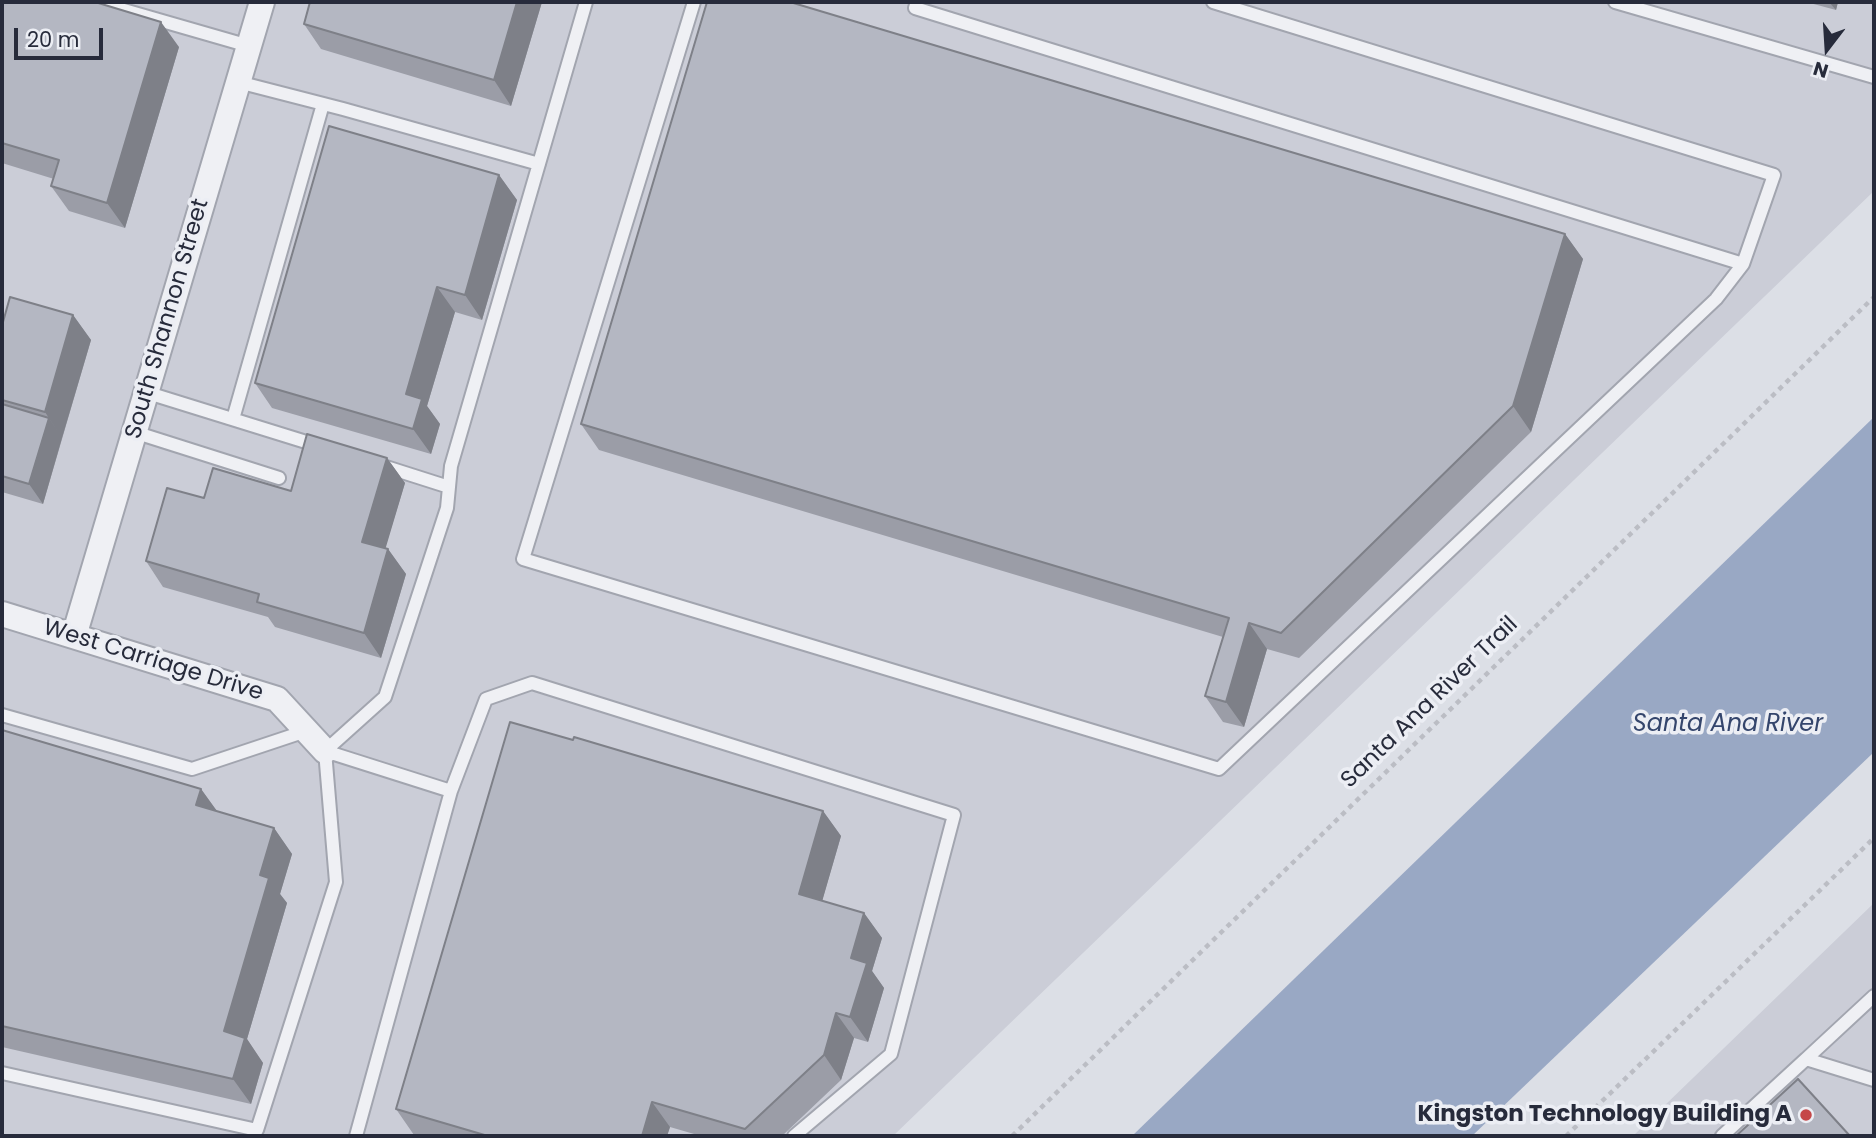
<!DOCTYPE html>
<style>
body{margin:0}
#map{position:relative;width:1876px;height:1138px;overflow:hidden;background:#dcdfe6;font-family:Poppins,sans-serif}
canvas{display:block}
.frame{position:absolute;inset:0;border:4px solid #272b3b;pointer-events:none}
.north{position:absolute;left:1792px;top:14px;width:70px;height:70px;-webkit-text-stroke:5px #eceef4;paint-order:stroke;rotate:197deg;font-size:19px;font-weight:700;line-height:28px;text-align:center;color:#272b3b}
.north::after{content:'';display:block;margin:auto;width:24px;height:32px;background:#272b3b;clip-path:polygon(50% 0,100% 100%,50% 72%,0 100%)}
.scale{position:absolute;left:14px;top:28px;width:89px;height:32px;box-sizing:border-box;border:4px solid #272b3b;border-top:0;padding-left:9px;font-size:21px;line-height:24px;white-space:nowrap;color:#272b3b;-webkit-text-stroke:5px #eceef4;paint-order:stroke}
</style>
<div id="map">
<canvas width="1876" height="1138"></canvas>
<div class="frame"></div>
<div class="north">N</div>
<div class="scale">20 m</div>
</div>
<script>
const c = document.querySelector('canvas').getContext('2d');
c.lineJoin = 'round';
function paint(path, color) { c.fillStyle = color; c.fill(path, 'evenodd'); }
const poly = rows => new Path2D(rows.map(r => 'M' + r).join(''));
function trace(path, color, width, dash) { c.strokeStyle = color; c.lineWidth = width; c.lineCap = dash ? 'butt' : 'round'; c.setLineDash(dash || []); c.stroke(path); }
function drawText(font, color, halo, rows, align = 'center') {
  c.font = font + ' Poppins,sans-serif'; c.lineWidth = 7; c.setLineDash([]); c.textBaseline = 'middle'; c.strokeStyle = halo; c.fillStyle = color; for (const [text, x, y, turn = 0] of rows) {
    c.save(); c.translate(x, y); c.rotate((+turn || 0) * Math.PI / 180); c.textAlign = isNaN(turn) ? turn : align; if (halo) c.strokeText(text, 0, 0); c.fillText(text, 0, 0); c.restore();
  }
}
paint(poly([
 [2,2,1874,2,1874,191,893,1136,2,1136],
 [1874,903,1874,1136,1633,1136]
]), '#cbcdd7');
paint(poly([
 [1874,417,1874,752,1472,1136,1132,1136]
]), '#99a8c4');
const lane = poly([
 [694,2,523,559,1219,769,1716,299,1743,264],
 [917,2,915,8,1743,264,1774,175,1213,2],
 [1615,2,1874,77],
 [110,6,249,46],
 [238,82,343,109,539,164],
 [145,392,319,446],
 [233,419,323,104],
 [134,432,279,478],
 [380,465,449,487],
 [2,715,192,769,306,731],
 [325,751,385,697,447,508,451,466,586,2],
 [325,751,451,791],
 [1806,1059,1874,996],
 [2,1073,257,1130,336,882,325,751],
 [356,1136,451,791,486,699,532,683,954,815,891,1054,794,1136],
 [1722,1136,1806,1059,1874,1080]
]);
const street = poly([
 [2,614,277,699,325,751],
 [74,636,262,2]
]);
trace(lane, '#a2a5af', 16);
trace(street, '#a2a5af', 28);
trace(poly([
 [1012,1136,1874,297],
 [1566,1136,1874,838]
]), '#bbbdc4', 4.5, [5, 5]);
trace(lane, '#eff0f4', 12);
trace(street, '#eff0f4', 24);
paint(poly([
 [2,2,179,47,125,228,69,211,51,186,54,179,2,163],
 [542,2,511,106,321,49,304,24],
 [1806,2,1838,2,1836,10],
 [499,175,517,200,482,320,455,312,427,406,440,424,431,454,272,408,255,383],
 [1565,234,1583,259,1531,432,1299,658,1267,649,1244,727,1223,722,1205,696,1223,637,599,450,581,424],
 [73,315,91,340,43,504,2,492,2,322],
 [387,458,405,483,385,548,388,549,406,574,381,658,275,627,268,617,163,587,146,561,204,498,291,491],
 [2,730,201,789,217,811,274,828,292,854,280,894,287,903,247,1039,263,1063,251,1104,2,1047],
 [823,811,841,836,822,901,864,913,882,938,872,971,884,988,868,1042,854,1038,841,1080,782,1136,701,1136,670,1127,667,1136,420,1136,414,1135,396,1109]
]), '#9b9da7');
paint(poly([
 [517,2,542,2,511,106,494,80],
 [1829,2,1838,2,1836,10],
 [161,22,179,47,125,228,107,203],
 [499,175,517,200,482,320,465,295],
 [1565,234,1583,259,1531,432,1513,406],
 [437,287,455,312,427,406,440,424,431,454,413,429,406,394],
 [73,315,91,340,62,438,45,412],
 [49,418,62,438,43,504,29,484],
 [387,458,405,483,380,567,362,542],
 [388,549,406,574,381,658,364,633],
 [1249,623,1267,649,1244,727,1226,702],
 [201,789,219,814,196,805],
 [823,811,841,836,817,919,799,894],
 [274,828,292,854,280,894,287,903,247,1039,263,1063,251,1104,233,1079,224,1031,260,875],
 [864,913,882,938,872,971,884,988,868,1042,850,1017,851,958],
 [836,1013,854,1038,841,1080,824,1055],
 [652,1102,670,1127,667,1136,642,1136]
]), '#7e8088');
const building = poly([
 [2,2,95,2,161,22,107,203,51,186,59,160,2,143,2,2],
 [310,2,517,2,494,80,304,24,310,2],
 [707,2,790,2,1565,234,1513,406,1281,633,1249,623,1226,702,1205,696,1229,618,581,424,707,2],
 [329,126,499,175,465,295,437,287,406,394,422,399,413,429,255,383,329,126],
 [10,297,73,315,45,412,2,400,2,322,3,322,10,297],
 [2,404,49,418,29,484,2,476,2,404],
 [307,434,387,458,362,542,388,549,364,633,257,602,259,594,146,561,167,488,204,498,213,468,291,491,307,434],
 [510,722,573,740,574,737,823,811,799,894,864,913,851,958,867,963,850,1017,836,1013,824,1055,745,1129,652,1102,642,1136,488,1136,396,1109,510,722],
 [2,730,201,789,196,805,274,828,260,875,269,878,224,1031,245,1038,233,1079,2,1026,2,730],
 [1798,1079,1850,1136,1736,1136,1798,1079]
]);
paint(building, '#b4b7c2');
trace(building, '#7e8088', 2);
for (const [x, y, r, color] of [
 [1806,1115,7,"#c54748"]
]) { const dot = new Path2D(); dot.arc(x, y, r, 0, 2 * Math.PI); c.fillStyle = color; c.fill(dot); trace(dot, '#eceef4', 2.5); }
drawText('23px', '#272b3b', '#eceef4', [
 ["South Shannon Street",168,319,-74],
 ["West Carriage Drive",153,661,17],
 ["Santa Ana River Trail",1430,703,-44]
]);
drawText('bold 23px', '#272b3b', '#eceef4', [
 ["Kingston Technology Building A",1792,1115]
], 'right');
drawText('italic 24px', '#34456c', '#eceef4', [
 ["Santa Ana River",1728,725]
]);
</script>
